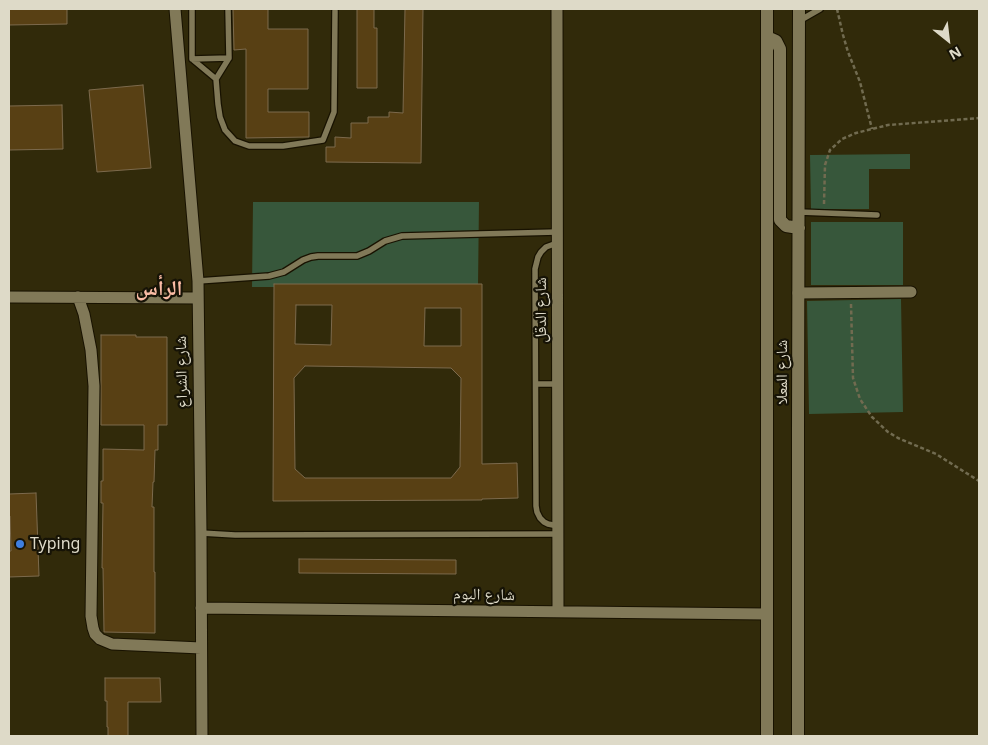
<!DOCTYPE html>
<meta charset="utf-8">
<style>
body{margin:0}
#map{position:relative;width:988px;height:745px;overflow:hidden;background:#312a0a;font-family:"Noto Sans",sans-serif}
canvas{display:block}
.frame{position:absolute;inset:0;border:10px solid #dedac8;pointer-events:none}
.north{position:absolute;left:923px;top:15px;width:50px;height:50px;-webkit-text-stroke:4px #161306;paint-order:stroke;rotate:151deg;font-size:14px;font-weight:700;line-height:20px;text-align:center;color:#dedac8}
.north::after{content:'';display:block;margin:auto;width:18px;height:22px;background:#dedac8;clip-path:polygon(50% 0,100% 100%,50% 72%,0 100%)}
</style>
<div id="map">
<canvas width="988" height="745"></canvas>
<div class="frame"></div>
<div class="north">N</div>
</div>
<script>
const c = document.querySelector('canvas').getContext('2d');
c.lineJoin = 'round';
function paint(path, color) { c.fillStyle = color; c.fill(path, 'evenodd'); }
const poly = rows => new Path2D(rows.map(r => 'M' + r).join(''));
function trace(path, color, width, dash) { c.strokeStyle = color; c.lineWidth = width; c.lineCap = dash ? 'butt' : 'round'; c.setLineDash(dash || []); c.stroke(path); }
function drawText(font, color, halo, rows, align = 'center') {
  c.font = font + ' "Noto Sans","Noto Naskh Arabic",sans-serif'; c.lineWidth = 4.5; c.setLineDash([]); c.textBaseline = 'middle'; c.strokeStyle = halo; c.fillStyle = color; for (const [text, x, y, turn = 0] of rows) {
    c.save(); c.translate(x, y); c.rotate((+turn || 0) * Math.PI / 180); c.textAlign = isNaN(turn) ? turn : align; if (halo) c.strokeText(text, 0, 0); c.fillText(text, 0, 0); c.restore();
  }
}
paint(poly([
 [910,154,910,169,869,169,869,209,811,209,810,155],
 [253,202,479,202,478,287,252,287],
 [811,222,903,222,903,285,811,285],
 [901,299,903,412,809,414,807,301]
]), '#37573b');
const building = poly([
 [9,9,67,9,67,24,9,25,9,9],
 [233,9,268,9,268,29,308,29,308,89,268,89,268,112,309,112,309,137,246,138,246,49,234,50,233,9],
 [357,9,374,9,374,28,377,28,377,88,357,88,357,9],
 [405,9,423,9,421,163,326,162,326,147,335,147,335,137,351,138,351,123,368,123,368,117,389,117,389,112,403,113,405,9],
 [143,85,151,168,97,172,89,90,143,85],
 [62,105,63,149,9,150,9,106,62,105],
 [274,284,482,284,482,464,517,463,518,498,482,499,482,500,273,501,274,284],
 [296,305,332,305,331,345,295,344,296,305],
 [425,308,461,308,461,346,424,346,425,308],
 [305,366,451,368,461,378,460,467,451,478,305,478,295,469,294,378,305,366],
 [101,335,136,335,136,337,167,337,167,425,158,425,158,450,155,450,154,482,153,482,152,507,154,507,154,572,155,572,155,633,104,632,103,568,102,568,103,503,101,503,101,481,103,481,103,449,144,450,144,425,101,425,101,335],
 [36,493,39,576,9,577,9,551,11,551,10,516,9,516,9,494,36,493],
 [299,559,456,560,456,574,299,573,299,559],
 [105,678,160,678,161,702,128,702,128,736,108,736,108,727,107,727,107,701,105,701,105,678]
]);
paint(building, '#584014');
trace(building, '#7c6a4d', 1);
const service = poly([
 [192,9,192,59,216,79,229,58,228,9],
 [799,21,820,9],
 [192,59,229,58],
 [216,79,218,104,220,117,225,130,235,141,249,146,283,146,323,140,334,112,335,11],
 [799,212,877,215],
 [557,243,546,247,541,252,538,257,535,269,536,506,537,512,540,518,544,522,548,524,558,526],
 [198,281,269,276,284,272,303,260,311,257,318,256,357,256,369,251,385,241,402,236,557,232],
 [536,384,558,384],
 [201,533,235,535,558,534]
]);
const minor = poly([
 [175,9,198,281,201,533,202,736],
 [557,9,558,612],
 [798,293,911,292],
 [9,297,198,298],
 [78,297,84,314,91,350,94,386,91,616,93,628,95,634,100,639,112,644,201,648],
 [201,608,766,614]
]);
const tertiary = poly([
 [767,37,776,41,780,49,780,220,786,226,799,228],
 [767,736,767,9],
 [798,736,798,429,799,9]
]);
trace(service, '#181200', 8);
trace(minor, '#181200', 13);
trace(tertiary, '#181200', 14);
trace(poly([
 [837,9,843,35,848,52,860,82,872,129],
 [824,204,825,165,830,150,842,139,856,133,888,125,979,118],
 [851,304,853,378,860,399,872,417,888,432,898,438,936,454,979,481]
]), '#716b50', 2.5, [4, 2.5]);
trace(service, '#817958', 5.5);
trace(minor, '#817958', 11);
trace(tertiary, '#817958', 12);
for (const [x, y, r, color] of [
 [20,544,5,"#3f7fe0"]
]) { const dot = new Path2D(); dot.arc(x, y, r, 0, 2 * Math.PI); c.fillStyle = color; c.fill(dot); trace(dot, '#161306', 2); }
drawText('16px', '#dedac8', '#161306', [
 ["شارع الدقل",541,310,-90],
 ["شارع الشراع",182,372,-91],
 ["شارع المعلا",782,372,-90],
 ["شارع البوم",484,595,1]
]);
drawText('16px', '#dedac8', '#161306', [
 ["Typing",30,544]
], 'left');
drawText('bold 21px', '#fabba4', '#161306', [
 ["الرأس",159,289]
]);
</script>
